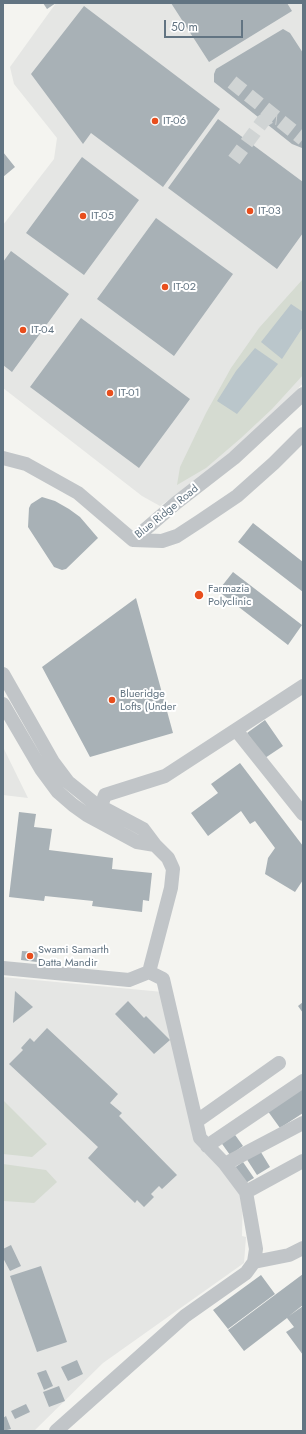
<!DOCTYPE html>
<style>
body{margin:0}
#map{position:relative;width:306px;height:1434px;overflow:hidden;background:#f4f4f0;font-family:Jost,sans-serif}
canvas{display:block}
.frame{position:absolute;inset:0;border:4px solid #627482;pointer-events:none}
.scale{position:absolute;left:164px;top:20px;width:79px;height:18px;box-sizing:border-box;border:2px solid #627482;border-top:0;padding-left:5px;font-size:12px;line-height:14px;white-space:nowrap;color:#627482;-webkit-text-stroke:3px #fff;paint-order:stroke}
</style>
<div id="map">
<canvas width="306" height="1434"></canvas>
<div class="frame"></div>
<div class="scale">50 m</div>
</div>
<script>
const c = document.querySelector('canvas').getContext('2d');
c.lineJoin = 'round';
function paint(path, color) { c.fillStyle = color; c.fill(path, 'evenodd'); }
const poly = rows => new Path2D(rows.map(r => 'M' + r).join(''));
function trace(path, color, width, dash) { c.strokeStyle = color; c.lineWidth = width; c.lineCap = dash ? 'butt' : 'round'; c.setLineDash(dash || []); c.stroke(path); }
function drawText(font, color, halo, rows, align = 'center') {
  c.font = font + ' Jost,sans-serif'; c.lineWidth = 4; c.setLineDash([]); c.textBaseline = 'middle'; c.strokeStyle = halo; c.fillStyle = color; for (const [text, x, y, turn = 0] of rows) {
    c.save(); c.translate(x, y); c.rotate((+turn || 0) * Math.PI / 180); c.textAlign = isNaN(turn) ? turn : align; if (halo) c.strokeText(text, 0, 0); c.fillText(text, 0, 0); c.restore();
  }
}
paint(poly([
 [56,3,303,3,303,383,284,404,215,467,160,506,142,496,3,388,3,225,54,159,57,138,14,84,10,67],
 [3,747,28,798,3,795],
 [3,977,163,992,198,1144,243,1193,242,1236,246,1237,244,1263,103,1363,34,1431,3,1431]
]), '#e5e6e4');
paint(poly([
 [303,279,303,375,272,409,241,438,206,468,177,485,180,467,206,413,231,368,259,328],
 [4,1101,47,1144,32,1157,3,1154],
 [3,1164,46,1170,57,1182,34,1203,3,1201]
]), '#d5dbd1');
paint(poly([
 [291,304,303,312,303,327,282,359,261,342],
 [255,348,278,364,237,414,217,401,236,371]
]), '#bac6cb');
paint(poly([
 [43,3,56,3,47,9],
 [171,3,287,3,292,11,209,62],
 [84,6,220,109,163,187,91,133,83,144,31,74],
 [283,29,290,33,303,53,302,148,292,144,214,82,214,74,216,69],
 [218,119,303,182,303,233,277,269,168,188],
 [3,152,15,167,3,177],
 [82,157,139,200,84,275,26,233],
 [156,218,233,274,174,356,97,299],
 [11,251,69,294,12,372,3,365,3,262],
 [81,318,190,399,139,468,30,387],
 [42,497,55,501,69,509,80,517,98,538,66,569,62,570,54,567,28,527,29,508,31,504],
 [253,523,303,562,303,592,238,542],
 [233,572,302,625,288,645,218,591],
 [136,598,173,733,90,757,42,667],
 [265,720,283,746,265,758,247,733],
 [240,763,303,846,303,880,295,892,265,874,268,858,275,848,255,821,250,824,241,811,208,836,191,813,218,793,211,784],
 [19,812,36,814,34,827,52,829,49,850,113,858,112,869,152,873,149,901,143,900,142,912,92,906,93,901,45,896,44,901,9,897],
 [22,951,38,952,37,962,21,960],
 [15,991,33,1007,13,1023],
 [128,1001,144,1018,146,1016,170,1040,154,1054,115,1014],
 [303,1002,303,1013,298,1006],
 [47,1028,118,1094,110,1103,122,1113,119,1116,177,1175,162,1189,159,1186,151,1194,154,1197,144,1207,137,1200,135,1203,88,1158,98,1147,9,1064,23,1050,21,1048,30,1038,34,1042],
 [303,1086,303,1113,280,1128,267,1110],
 [233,1132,243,1146,230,1155,220,1141],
 [259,1149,270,1167,257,1175,246,1158],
 [243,1162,254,1178,244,1184,234,1168],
 [11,1245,21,1266,10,1271,3,1258,3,1249],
 [41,1266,67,1342,37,1352,10,1276],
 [303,1274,303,1305,289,1316,303,1306,303,1355,286,1332,294,1327,287,1318,244,1351,228,1330],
 [261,1275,275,1294,228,1329,213,1310],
 [77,1360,83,1374,68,1381,61,1367],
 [46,1370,53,1386,44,1390,37,1373],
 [59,1386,65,1401,49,1407,43,1392],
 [26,1404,30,1412,15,1419,11,1411],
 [6,1416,11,1429,3,1431,3,1418]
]), '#a8b1b6');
trace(poly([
 [232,82,303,139],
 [234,160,263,121,269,117,277,118]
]), '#d0d4d4', 14, [14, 7]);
trace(poly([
 [3,458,26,464,78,493,133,540],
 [133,540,176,503,234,458,303,394],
 [133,540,162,541,177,536,200,521,237,496,274,463,303,434],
 [3,674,53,762,68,782,94,803,143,829,155,845,168,858,173,869,171,888,149,972],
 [3,704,41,769,58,792,73,805,87,815,137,842,155,845],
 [236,730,303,814],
 [96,820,105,795,165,776,303,686],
 [3,968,129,980,149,972,163,979,200,1138,225,1164,246,1192,256,1249,254,1262,246,1273,185,1316,56,1431],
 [197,1121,279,1063],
 [207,1146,303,1081],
 [225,1164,303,1123],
 [246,1192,303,1161],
 [254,1262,289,1255,303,1248]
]), '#c1c5c8', 14);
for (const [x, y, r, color] of [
 [155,121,4,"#e84e1d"],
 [250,211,4,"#e84e1d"],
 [83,216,4,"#e84e1d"],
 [165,287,4,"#e84e1d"],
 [23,330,4,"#e84e1d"],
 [110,393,4,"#e84e1d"],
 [199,595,5,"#e84e1d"],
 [112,700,4,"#e84e1d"],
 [30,956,4,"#e84e1d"]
]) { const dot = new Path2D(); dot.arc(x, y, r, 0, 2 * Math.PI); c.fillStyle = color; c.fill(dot); trace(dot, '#fff', 1.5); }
drawText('11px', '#627482', '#fff', [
 ["IT-06",163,121],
 ["IT-03",258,211],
 ["IT-05",91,216],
 ["IT-02",173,287],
 ["IT-04",31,330],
 ["IT-01",118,393],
 ["Farmazia",208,589],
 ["Polyclinic",208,602],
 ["Blueridge",120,694],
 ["Lofts (Under",120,707],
 ["Swami Samarth",38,950],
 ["Datta Mandir",38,963]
], 'left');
drawText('11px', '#627482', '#fff', [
 ["Blue Ridge Road",167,512,-39]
]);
</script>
